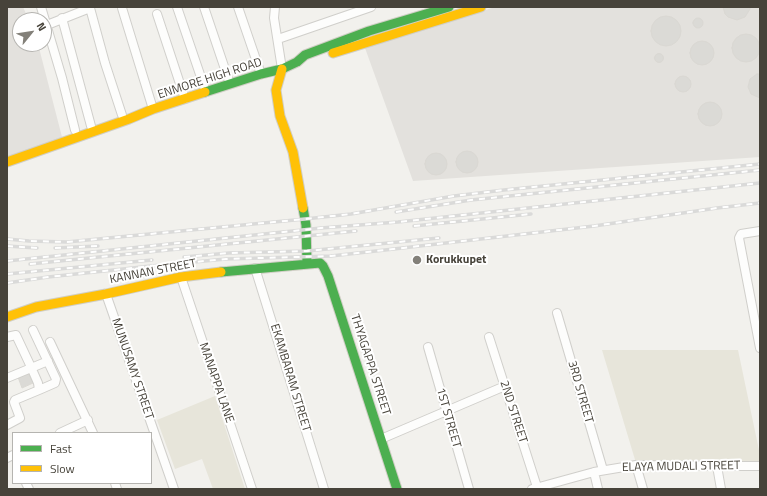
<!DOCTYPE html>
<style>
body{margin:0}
#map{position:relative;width:767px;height:496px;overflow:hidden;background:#f2f1ed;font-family:"Titillium Web",sans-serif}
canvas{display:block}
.frame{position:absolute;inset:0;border:8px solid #47433a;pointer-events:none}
.legend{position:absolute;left:12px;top:432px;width:140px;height:52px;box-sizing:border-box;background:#fff;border:1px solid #b5b4b0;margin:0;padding:5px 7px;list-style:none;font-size:12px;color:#47433a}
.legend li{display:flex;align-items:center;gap:8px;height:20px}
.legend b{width:20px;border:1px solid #b5b4b0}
.north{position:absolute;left:12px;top:12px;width:40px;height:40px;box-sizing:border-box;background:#fff;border:1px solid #b5b4b0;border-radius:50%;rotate:60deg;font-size:11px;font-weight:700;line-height:16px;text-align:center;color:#47433a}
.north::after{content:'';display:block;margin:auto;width:14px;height:18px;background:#838079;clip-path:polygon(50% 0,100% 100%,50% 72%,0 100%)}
</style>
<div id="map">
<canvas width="767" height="496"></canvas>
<div class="frame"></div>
<ul class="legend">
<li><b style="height:5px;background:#4caf50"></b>Fast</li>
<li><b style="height:5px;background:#ffc107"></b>Slow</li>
</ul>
<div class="north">N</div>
</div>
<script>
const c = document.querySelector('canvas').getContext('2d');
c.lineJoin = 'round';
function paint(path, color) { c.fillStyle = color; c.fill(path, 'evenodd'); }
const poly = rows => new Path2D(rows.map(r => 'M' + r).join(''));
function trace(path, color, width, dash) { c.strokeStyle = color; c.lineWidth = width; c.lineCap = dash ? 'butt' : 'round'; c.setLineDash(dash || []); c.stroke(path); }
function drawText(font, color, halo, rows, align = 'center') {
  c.font = font + ' "Titillium Web",sans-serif'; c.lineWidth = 4; c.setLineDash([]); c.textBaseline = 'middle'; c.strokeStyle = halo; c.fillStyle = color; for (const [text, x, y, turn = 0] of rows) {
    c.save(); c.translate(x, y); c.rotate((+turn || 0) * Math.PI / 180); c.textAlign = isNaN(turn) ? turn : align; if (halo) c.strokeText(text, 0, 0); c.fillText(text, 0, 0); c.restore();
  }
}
paint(poly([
 [7,7,23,7,29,20,20,20,20,44,38,44,62,137,7,159],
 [495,7,760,7,760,157,413,181,365,48]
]), '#e3e1dd');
paint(poly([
 [602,350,738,350,760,455,760,464,636,463],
 [215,396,245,489,213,489,202,459,175,469,157,420]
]), '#e7e5da');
const building = poly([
 [723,7,750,7,750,9,745,17,737,20,728,17,725,14,723,7],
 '651 31a15 15 0 1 1 30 0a15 15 0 1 1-30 0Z',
 '693 23a5 5 0 1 1 10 0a5 5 0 1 1-10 0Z',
 '732 48a14 14 0 1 1 28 0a14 14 0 1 1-28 0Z',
 '690 53a12 12 0 1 1 24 0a12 12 0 1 1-24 0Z',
 '654.5 58a4.5 4.5 0 1 1 9 0a4.5 4.5 0 1 1-9 0Z',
 [757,74,760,74,760,98,751,94,748,87,750,79,757,74],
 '675 84a8 8 0 1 1 16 0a8 8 0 1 1-16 0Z',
 '698 114a12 12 0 1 1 24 0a12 12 0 1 1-24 0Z',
 '456 162a11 11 0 1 1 22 0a11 11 0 1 1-22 0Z',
 '425 164a11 11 0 1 1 22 0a11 11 0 1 1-22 0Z',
 [28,371,33,383,22,388,18,377,28,371]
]);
paint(building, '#dbdad6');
trace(building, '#dad8d3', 1);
const street = poly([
 [41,7,62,78,75,130],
 [177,7,206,92],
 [204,7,230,84],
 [238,7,261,74],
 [275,7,274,18,282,69],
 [90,8,105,63,122,115],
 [122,8,153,109],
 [157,14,185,99],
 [62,18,91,126],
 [47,25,90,8],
 [278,39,371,7],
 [760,231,741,234,739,238,760,348],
 [255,268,324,489],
 [181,277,252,489],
 [106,294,174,489],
 [557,313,603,470],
 [33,330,56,379,55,383,39,390],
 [7,337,16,335,31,367,38,383,39,390,15,400,14,402,20,418,7,425],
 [489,337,537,487],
 [50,342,93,433],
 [428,347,469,489],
 [7,378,48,361],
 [60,433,88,420],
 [381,439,505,386],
 [7,458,13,455],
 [636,465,643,489],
 [717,466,721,489],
 [594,472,598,489],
 [26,483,29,489],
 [115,483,117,489],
 [532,489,594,472,636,465,717,466,760,466]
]);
const fast = poly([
 [205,92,261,74,282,69,297,62,305,55,369,31,449,7],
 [303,208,306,225,307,263],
 [221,272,320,263,323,266,328,276,397,489]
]);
const slow = poly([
 [333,53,481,7],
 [282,69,276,90,280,116,293,152,303,208],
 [7,162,129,119,153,109,205,92],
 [7,317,36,307,106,294,181,277,221,272]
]);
trace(street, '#d0cfcb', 10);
trace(fast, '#d0cec5', 11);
trace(slow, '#d0cec5', 11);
trace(street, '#fdfdfc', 8);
trace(fast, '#4caf50', 9);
trace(slow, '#ffc107', 9);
const rail = poly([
 [396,212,471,200,760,170],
 [414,226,531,214],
 [7,239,29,241,67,242,305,219,351,214,454,196,504,190,760,164],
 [7,246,37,248],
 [55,248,98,246],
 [184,257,229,253,307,251,439,238],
 [7,261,321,228,398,222,760,183],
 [30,264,356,231],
 [7,274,152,260],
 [7,283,48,277,151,266,226,259,331,256,385,250,594,226,717,208,760,203]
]);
trace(rail, '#dadad9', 3.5);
trace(rail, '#fff', 2, [6]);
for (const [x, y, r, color] of [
 [417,260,5,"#838079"]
]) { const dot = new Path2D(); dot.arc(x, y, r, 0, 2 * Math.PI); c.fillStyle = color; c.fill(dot); trace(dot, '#fff', 1.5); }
drawText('12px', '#47433a', '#fff', [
 ["ENMORE HIGH ROAD",210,79,-18],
 ["KANNAN STREET",153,272,-11],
 ["THYAGAPPA STREET",370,365,72],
 ["MUNUSAMY STREET",132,369,71],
 ["EKAMBARAM STREET",290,378,73],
 ["MANAPPA LANE",216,383,71],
 ["3RD STREET",580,392,74],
 ["2ND STREET",513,412,72],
 ["1ST STREET",448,418,74],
 ["ELAYA MUDALI STREET",681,467,-1]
]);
drawText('bold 12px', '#47433a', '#fff', [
 ["Korukkupet",426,260]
], 'left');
</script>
